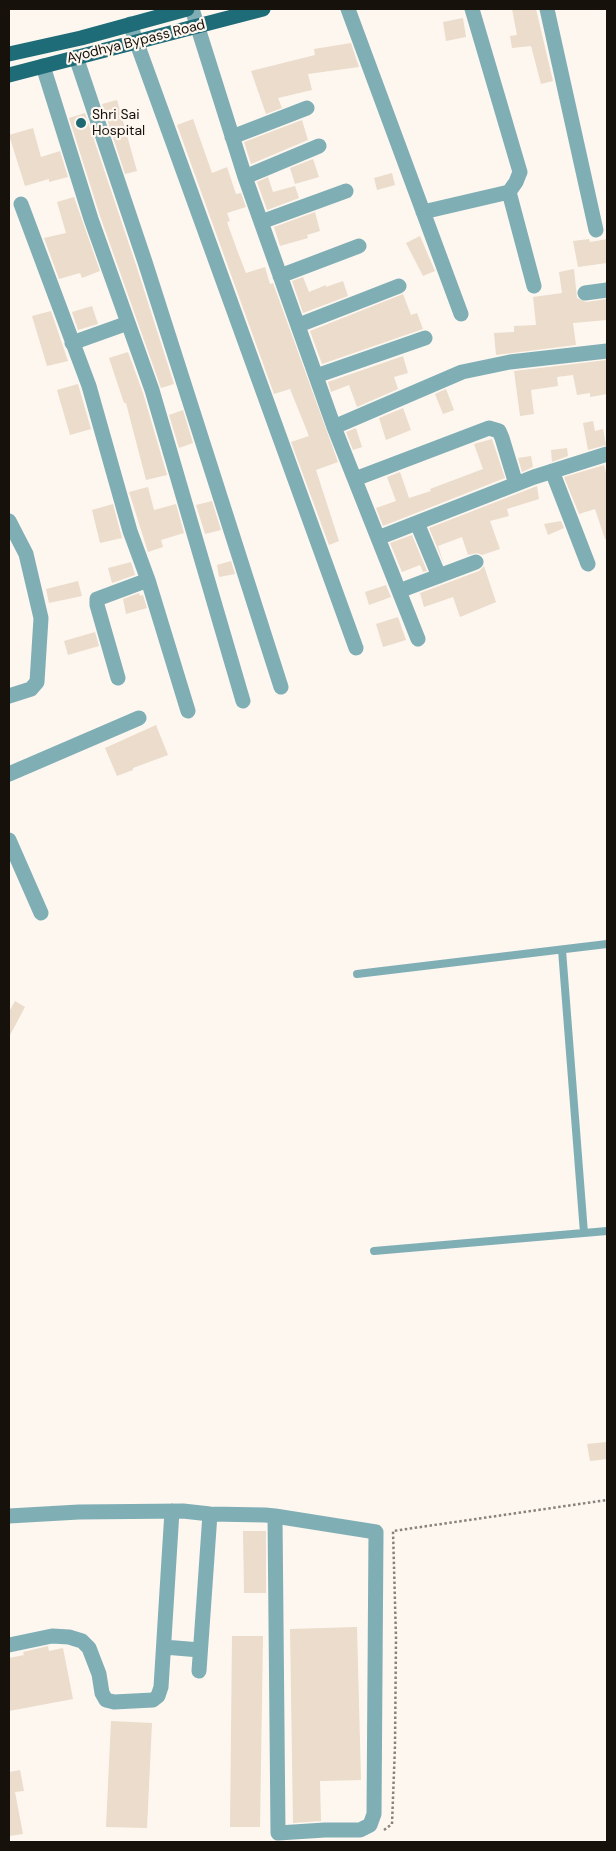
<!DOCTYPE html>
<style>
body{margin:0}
#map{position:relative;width:616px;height:1851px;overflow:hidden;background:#fdf7f0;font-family:"DM Sans",sans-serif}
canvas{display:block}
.frame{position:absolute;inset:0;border:10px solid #16110b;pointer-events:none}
</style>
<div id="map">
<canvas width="616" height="1851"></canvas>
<div class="frame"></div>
</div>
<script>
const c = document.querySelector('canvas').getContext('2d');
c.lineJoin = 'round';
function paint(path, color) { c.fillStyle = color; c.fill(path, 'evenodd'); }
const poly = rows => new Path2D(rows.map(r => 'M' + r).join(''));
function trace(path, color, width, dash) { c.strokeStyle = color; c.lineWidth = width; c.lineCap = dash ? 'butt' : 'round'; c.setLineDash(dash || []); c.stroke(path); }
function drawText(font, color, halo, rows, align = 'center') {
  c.font = font + ' "DM Sans",sans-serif'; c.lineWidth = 4.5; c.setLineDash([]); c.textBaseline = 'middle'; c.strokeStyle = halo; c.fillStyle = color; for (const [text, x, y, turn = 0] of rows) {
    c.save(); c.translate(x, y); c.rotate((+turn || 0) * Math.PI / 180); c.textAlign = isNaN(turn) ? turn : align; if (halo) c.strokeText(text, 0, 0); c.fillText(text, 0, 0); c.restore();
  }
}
paint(poly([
 [512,9,536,9,553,81,541,84,531,46,512,48,510,36,517,35],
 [463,18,466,37,446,41,443,22],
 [351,43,359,67,308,74,312,90,278,98,282,108,266,114,251,71,315,55,314,49],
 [117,100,137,171,125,174,102,104],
 [85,113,136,265,174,384,161,388,100,216,69,118],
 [193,119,212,173,227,167,236,194,241,193,246,207,227,213,230,221,227,222,237,250,246,273,265,267,270,284,273,283,338,462,316,470,339,541,329,545,291,442,309,436,290,389,274,394,177,125],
 [302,120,308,140,251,164,244,142],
 [33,128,41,157,60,151,68,177,49,182,49,179,25,186,9,135],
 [313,159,319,177,295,184,290,168],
 [392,173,395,185,377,190,374,178],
 [268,177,273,192,295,186,299,198,267,210,257,182],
 [74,197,100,271,82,278,80,273,59,279,44,238,66,233,57,202],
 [315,212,320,231,307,235,308,238,280,246,274,227],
 [420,236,435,271,423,276,406,243],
 [589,239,590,242,607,239,607,263,578,267,573,241],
 [574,269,577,298,586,302,607,299,607,320,573,323,576,345,496,355,494,333,514,332,514,326,536,325,533,297,562,293,559,272],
 [303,277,309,292,326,285,326,287,343,281,348,296,303,313,292,281],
 [403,294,411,315,417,313,423,329,322,364,310,331],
 [92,306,98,324,78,330,72,312],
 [51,311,68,361,47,366,32,316],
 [128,352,143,393,167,475,146,480,126,403,124,403,109,358],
 [403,356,408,373,394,377,398,389,357,407,349,385,331,392,328,382],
 [607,360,607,394,590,397,590,393,577,395,573,375,557,377,558,386,531,390,534,414,520,416,514,371],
 [78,384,91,429,70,435,57,390],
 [446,389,454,410,443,414,435,394],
 [403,408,411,430,386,440,379,418],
 [183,410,193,443,179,448,169,415],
 [593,421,595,431,603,429,606,445,588,450,583,423],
 [356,428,362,447,353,450,346,432],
 [492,439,505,478,383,526,376,508,396,501,387,477,400,472,409,498,431,491,430,489,483,469,474,444],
 [567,448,568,456,552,462,551,450],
 [531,456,533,467,522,472,518,458],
 [604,465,607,476,607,539,605,539,595,509,579,514,564,477],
 [537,486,539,499,507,509,509,516,490,521,500,549,482,555,477,553,468,555,462,537,438,546,444,564,429,528],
 [148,487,154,510,176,504,184,533,161,540,163,547,148,552,129,492],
 [212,501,221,530,205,534,196,505],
 [113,504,122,538,100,543,92,510],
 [561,521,564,528,548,535,544,524],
 [412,535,427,571,423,572,420,565,402,572,390,543],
 [231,561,235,574,219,577,217,565],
 [131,562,135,575,112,583,108,568],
 [484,566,496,602,460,617,453,597,424,607,420,593,479,571],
 [78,581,82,596,49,603,46,589],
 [386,585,391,597,369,605,365,592],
 [139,593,140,596,143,595,147,608,126,614,123,599],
 [398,617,406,640,383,647,376,624],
 [95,632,99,646,68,655,64,641],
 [156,725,168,755,133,768,133,770,117,776,105,748],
 [15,1001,25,1007,9,1037,9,1012],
 [607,1442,607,1459,590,1461,587,1444],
 [243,1531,266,1531,266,1593,244,1593],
 [357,1627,361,1780,320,1781,321,1821,293,1823,290,1629],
 [232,1636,263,1636,260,1827,230,1827],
 [48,1646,49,1651,63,1648,73,1699,9,1711,9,1658,24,1655,23,1652],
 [111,1721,152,1723,147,1828,106,1827],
 [20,1770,24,1791,15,1792,23,1834,9,1836,9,1772]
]), '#ebdccb');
trace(poly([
 [384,1830,392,1824,395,1746,396,1638,393,1531,607,1500]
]), '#87827b', 2.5, [2.5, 2.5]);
trace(poly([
 [562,950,584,1233],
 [357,974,607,944],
 [374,1251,607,1231]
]), '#80aeb5', 8);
trace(poly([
 [192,9,245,177,334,427,418,639],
 [348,9,461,314],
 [547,9,596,230],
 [130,24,356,648],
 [76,57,145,262,281,687],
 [43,66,91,219,152,390,243,701],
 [232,137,307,108],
 [245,177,319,146],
 [509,192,534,286],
 [21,204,89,386,130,531,148,580,188,711],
 [423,212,509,192,516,182,520,172,472,9],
 [261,222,346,191],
 [280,276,359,246],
 [585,293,607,290],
 [299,325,399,286],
 [72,343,128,323],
 [316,376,425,338],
 [334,427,462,372,510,362,607,351],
 [552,471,588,564],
 [355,479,489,428,499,431,502,438,516,484],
 [9,521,26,554,41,618,37,682,31,689,9,696],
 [417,523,439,576],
 [378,538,534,477,607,454],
 [399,591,476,562],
 [118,678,97,605,97,599,148,580],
 [9,774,139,718],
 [9,840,41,913],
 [9,1516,79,1512,183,1511,210,1514,265,1515,275,1516,376,1532,374,1814,370,1825,360,1830,325,1830,278,1833,275,1516],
 [9,1645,52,1636,69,1637,82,1641,89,1648,99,1674,102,1693,106,1700,114,1702,153,1700,158,1696,161,1687,172,1511],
 [164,1647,200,1650],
 [199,1671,210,1514]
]), '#80aeb5', 15);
trace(poly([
 [9,54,81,38,187,9],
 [9,75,263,9]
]), '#1d6c78', 15);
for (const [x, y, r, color] of [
 [81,123,6,"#1e6873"]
]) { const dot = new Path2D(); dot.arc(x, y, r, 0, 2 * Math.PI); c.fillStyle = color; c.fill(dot); trace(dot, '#fdf7f0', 2); }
drawText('14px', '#16110b', '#fdf7f0', [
 ["Ayodhya Bypass Road",136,42,-14]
]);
drawText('14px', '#16110b', '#fdf7f0', [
 ["Shri Sai",92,115],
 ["Hospital",92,131]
], 'left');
</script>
